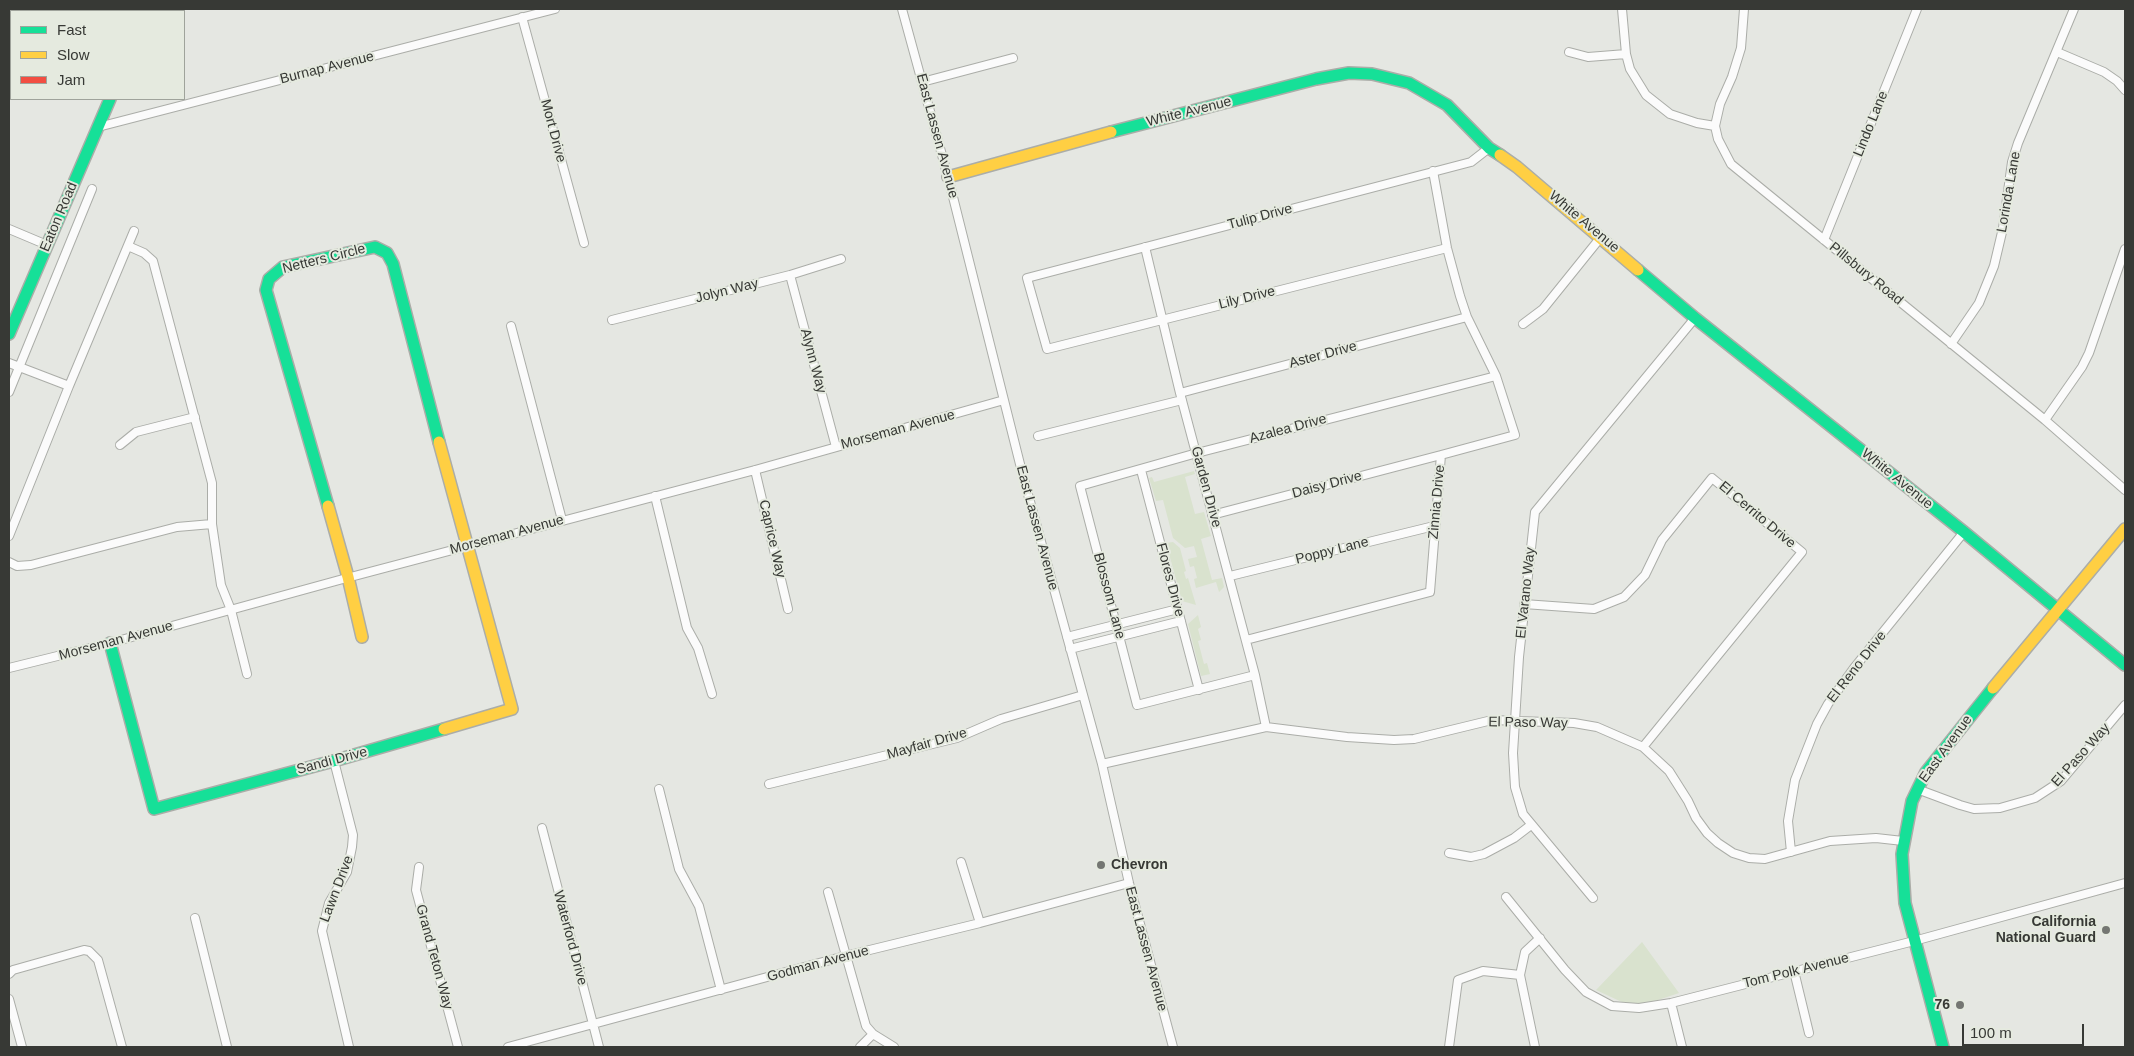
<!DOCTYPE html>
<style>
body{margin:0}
#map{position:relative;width:2134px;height:1056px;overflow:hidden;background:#e5e7e2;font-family:Arial,sans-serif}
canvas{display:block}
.frame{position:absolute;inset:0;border:10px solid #373935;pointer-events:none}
.legend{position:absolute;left:10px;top:10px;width:175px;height:90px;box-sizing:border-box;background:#e5eadf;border:1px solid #9fa39b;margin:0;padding:6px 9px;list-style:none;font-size:15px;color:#373935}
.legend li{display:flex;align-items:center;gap:10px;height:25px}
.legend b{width:25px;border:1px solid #9fa39b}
.scale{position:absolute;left:1962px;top:1024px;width:122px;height:22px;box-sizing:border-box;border:2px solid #373935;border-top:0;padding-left:6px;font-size:15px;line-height:18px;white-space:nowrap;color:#373935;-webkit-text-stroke:4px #e5eadf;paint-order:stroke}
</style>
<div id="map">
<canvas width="2134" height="1056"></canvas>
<div class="frame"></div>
<ul class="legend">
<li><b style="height:6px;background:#16e098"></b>Fast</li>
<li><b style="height:6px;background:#ffcf43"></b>Slow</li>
<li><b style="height:6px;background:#f24e42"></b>Jam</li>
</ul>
<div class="scale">100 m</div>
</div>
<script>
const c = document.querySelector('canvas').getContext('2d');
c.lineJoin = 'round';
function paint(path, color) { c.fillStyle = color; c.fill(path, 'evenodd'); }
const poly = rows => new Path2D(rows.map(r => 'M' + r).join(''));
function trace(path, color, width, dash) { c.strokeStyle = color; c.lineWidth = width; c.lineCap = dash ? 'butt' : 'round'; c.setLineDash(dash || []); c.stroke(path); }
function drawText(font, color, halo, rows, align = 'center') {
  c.font = font + ' Arial,sans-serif'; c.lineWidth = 4; c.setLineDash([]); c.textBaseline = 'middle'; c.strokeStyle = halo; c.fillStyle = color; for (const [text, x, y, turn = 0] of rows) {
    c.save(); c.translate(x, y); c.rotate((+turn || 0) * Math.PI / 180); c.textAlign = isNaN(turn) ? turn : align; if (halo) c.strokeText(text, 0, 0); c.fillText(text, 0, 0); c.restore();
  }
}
paint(poly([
 [1194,471,1195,474,1185,477,1195,514,1204,512,1211,536,1201,539,1212,580,1222,578,1224,587,1219,592,1216,582,1196,588,1194,579,1197,578,1194,566,1190,567,1188,559,1197,557,1194,546,1185,548,1173,538,1163,500,1156,501,1149,478,1152,477,1154,482],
 [1173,542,1180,548,1186,571,1184,572,1186,579,1188,578,1196,605,1182,601,1166,543],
 [1198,615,1201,627,1198,629,1201,640,1198,641,1204,664,1207,663,1210,674,1201,676,1188,624],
 [1642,942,1679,993,1643,1005,1624,1003,1596,990]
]), '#d9e2ce');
const street = poly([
 [902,9,948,177,1023,476,1102,764,1129,883,1173,1047],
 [1622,9,1626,54,1630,69,1646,95,1670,114,1697,123,1715,126],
 [1744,9,1741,48,1732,77,1720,104,1715,126,1718,139,1731,164,2045,420,2125,490],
 [522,17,584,243],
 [1569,52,1588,57,1626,54],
 [2057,52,2104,72,2117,81,2125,90],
 [922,82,1013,58],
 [98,127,555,9],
 [9,229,47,245],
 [1824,240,1917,9],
 [128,246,144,253,153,261,212,483,212,524,221,585,231,610,247,674],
 [1145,247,1180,393,1255,675,1266,727],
 [1447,248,1047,349,1027,278,1471,162,1489,148],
 [790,275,836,447],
 [612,320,790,275,841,259],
 [1523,324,1543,309,1601,237],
 [511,326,562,520],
 [1951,344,1979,303,1994,266,2003,228,2012,162,2018,143,2074,9],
 [9,363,69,386,9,536],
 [69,386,134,231],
 [9,392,92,189],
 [1180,393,1467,317],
 [2045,420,2082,367,2089,353,2125,249],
 [1038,436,1182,400],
 [120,445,136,432,195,417],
 [755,470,788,609],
 [1141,470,1199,690],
 [655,496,687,628,698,648,712,694],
 [1212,515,1441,455],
 [9,562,17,566,31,565,177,527,212,524],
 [1230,576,1434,526],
 [1524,604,1594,609,1624,597,1645,575,1662,540,1712,478,1802,552,1643,747],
 [1067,637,1178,609],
 [1246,640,1430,592,1441,455,1515,435,1496,376,1467,317,1460,296,1447,248,1433,171],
 [1070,649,1181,621],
 [9,668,110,643,343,579,755,470,1004,400],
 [1255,675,1137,705,1080,486,1197,453,1496,376],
 [334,761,353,835,352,847,347,872,329,903,322,931,349,1047],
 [1102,764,1266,727,1347,737,1394,740,1414,739,1492,720,1574,723,1597,727,1643,747,1669,771,1688,801,1696,818,1707,833,1718,843,1733,853,1749,858,1765,859,1830,841,1876,838,1903,841],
 [769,784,957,738,1001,719,1083,695],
 [659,789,679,869,699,906,721,990],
 [1917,789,1960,805,1974,809,2000,808,2035,798,2061,781,2125,705],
 [542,828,599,1047],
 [1791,852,1788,821,1795,780,1817,724,1828,704,1854,668,1964,532],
 [1449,853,1471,857,1484,854,1514,838,1531,825],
 [961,862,980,923],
 [419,867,416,890,458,1047],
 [828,892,866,1026,873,1034,894,1047],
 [1506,897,1565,970,1586,992,1612,1006,1639,1008,1671,1003,1914,941,2125,883],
 [1593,898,1523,814,1515,787,1513,753,1519,657,1535,512,1695,318],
 [195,918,227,1047],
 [1794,971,1809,1033],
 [9,974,13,970,84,950,89,951,98,960,122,1047],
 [9,999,22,1047],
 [1671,1003,1682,1047],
 [508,1047,845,956,980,923,1129,883],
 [860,1047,873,1034],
 [1449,1047,1458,980,1483,971,1520,975],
 [1535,1047,1520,975,1525,952,1540,938]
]);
const fast = poly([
 [1111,132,1316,79,1349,73,1372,74,1409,83,1447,105,1489,148,1500,155],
 [1638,270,1695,318,1964,532,2125,665],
 [9,334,110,99],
 [328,506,266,290,269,279,283,267,375,247,387,253,393,264,439,442],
 [110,643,154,809,337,760,444,729],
 [1943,1047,1905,903,1902,854,1912,801,1926,772,1993,688]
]);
const slow = poly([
 [1500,155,1517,167,1638,270],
 [948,177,1111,132],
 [439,442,512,709,444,729],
 [328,506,348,577,362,637],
 [1993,688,2125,529]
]);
const jam = poly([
 [147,11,148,9]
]);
trace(street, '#abada8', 10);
trace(fast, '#abada8', 14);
trace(slow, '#abada8', 14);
trace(jam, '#abada8', 14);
trace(street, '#fbfbfb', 8);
trace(fast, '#16e098', 11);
trace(slow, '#ffcf43', 11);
trace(jam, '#f24e42', 11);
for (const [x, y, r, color] of [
 [1101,865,5,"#747672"],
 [2106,930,5,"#747672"],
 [1960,1005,5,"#747672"]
]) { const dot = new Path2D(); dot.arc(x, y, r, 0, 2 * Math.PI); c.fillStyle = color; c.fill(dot); trace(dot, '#e5eadf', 2); }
drawText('14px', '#373935', '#e5eadf', [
 ["Burnap Avenue",327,68,-14],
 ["White Avenue",1189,112,-14],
 ["Lindo Lane",1871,124,-68],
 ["Mort Drive",553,131,75],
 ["East Lassen Avenue",937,136,75],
 ["Lorinda Lane",2009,192,-80],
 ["Eaton Road",59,217,-67],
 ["Tulip Drive",1260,217,-15],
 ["White Avenue",1584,222,40],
 ["Netters Circle",324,259,-14],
 ["Pillsbury Road",1866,274,39],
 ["Jolyn Way",727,291,-14],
 ["Lily Drive",1247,298,-14],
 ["Aster Drive",1323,355,-15],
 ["Alynn Way",813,361,75],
 ["Azalea Drive",1288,429,-15],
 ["Morseman Avenue",898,430,-15],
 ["White Avenue",1897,479,39],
 ["Daisy Drive",1327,485,-15],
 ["Garden Drive",1206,487,75],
 ["Zinnia Drive",1437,502,-85],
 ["El Cerrito Drive",1757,515,40],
 ["East Lassen Avenue",1037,528,75],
 ["Morseman Avenue",507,535,-15],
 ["Caprice Way",772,539,77],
 ["Poppy Lane",1332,551,-14],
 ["Flores Drive",1170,580,75],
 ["El Varano Way",1526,593,-84],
 ["Blossom Lane",1109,596,75],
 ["Morseman Avenue",116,641,-15],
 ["El Reno Drive",1857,667,-52],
 ["El Paso Way",1528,723,1],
 ["Mayfair Drive",927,744,-16],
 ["East Avenue",1946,749,-54],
 ["El Paso Way",2081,755,-48],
 ["Sandi Drive",332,761,-15],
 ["Lawn Drive",337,889,-69],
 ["Waterford Drive",570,938,75],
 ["East Lassen Avenue",1146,949,75],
 ["Grand Teton Way",434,957,75],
 ["Godman Avenue",818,964,-15],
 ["Tom Polk Avenue",1796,971,-14]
]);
drawText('bold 14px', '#373935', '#e5eadf', [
 ["Chevron",1111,865,"left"],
 ["California",2096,922],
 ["National Guard",2096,938],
 ["76",1950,1005]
], 'right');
</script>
